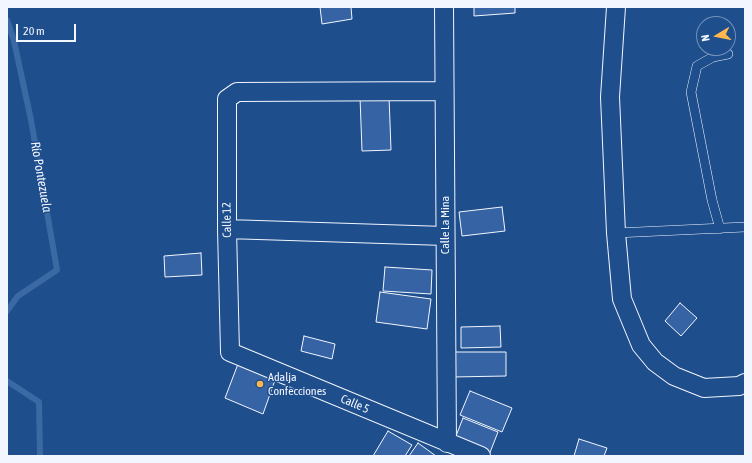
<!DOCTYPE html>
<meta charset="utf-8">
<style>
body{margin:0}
#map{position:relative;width:752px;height:463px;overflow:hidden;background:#1f4e8c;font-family:"Asap Condensed",sans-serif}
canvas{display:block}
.frame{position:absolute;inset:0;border:8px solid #f2f6ff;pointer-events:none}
.north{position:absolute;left:696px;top:16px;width:40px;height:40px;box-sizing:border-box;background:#1f4e8c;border:1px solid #7391ba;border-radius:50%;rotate:260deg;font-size:11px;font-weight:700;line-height:16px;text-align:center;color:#f2f6ff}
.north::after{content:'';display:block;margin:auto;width:14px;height:18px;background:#ffb74d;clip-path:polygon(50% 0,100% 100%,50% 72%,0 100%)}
.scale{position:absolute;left:16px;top:24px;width:60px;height:18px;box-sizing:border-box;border:2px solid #f2f6ff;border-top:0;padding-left:5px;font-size:12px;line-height:14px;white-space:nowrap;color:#f2f6ff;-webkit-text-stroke:3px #1f4e8c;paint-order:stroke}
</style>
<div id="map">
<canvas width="752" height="463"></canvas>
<div class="frame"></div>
<div class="north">N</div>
<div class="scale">20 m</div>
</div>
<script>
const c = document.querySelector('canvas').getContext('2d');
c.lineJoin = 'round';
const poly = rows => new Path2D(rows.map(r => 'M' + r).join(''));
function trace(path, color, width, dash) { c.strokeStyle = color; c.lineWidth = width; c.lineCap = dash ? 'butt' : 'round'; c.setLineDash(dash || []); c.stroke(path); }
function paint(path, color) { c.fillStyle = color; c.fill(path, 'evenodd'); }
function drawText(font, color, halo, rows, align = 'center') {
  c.font = font + ' "Asap Condensed",sans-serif'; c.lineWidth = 3; c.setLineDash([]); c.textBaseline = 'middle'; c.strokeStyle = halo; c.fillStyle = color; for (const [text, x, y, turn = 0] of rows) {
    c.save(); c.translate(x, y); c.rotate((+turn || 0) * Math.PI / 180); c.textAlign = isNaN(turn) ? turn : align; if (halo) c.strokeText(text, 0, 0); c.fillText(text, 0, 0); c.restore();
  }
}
trace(poly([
 [7,20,14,41,31,120,57,270,18,296,7,311],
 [7,381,39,402,40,456]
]), '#3b69a3', 6);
const building = poly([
 [320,7,351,7,352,19,322,24,320,7],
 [474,7,515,7,515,13,474,16,474,7],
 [389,96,391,150,362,151,360,97,389,96],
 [502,207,505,231,462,236,459,212,502,207],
 [201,253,202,275,165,277,164,256,201,253],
 [385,267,432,270,431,294,383,291,385,267],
 [380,292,431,299,427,329,376,322,380,292],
 [680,303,697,318,681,336,665,321,680,303],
 [500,326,501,347,461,348,461,327,500,326],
 [304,336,335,344,332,359,301,351,304,336],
 [451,352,506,352,506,376,452,377,451,352],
 [238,364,275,380,263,414,225,398,238,364],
 [470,391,512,408,502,432,460,415,470,391],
 [463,418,498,432,489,455,454,441,463,418],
 [388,431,412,445,405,456,373,456,388,431],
 [579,439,607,448,604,456,574,456,579,439],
 [418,443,436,456,409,456,418,443]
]);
paint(building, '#3563a3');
trace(building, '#f2f6ff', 1);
const lane = poly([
 [720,229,712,200,691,92,697,66,713,57,728,54],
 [616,233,745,227]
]);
const street = poly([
 [444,7,447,443],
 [616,7,610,97,616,233,622,299,641,345,655,362,674,376,704,388,739,386,745,383],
 [444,91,237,92,227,99,227,229,230,352,481,456],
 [227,229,445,236]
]);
trace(lane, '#f2f6ff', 10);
trace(street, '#f2f6ff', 20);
trace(lane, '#1f4e8c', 9);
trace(street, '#1f4e8c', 18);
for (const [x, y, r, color] of [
 [260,384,4,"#ffb74d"]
]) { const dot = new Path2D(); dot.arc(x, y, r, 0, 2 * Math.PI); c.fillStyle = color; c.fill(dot); trace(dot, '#1f4e8c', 1.5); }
drawText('12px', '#f2f6ff', '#1f4e8c', [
 ["Calle 12",227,220,-91],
 ["Calle La Mina",445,225,-90],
 ["Calle 5",355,404,23]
]);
drawText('12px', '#f2f6ff', '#1f4e8c', [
 ["Adalja",268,377],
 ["Confecciones",268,391]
], 'left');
drawText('italic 13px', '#f2f6ff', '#1f4e8c', [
 ["Río Pontezuela",41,177,80]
]);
</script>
